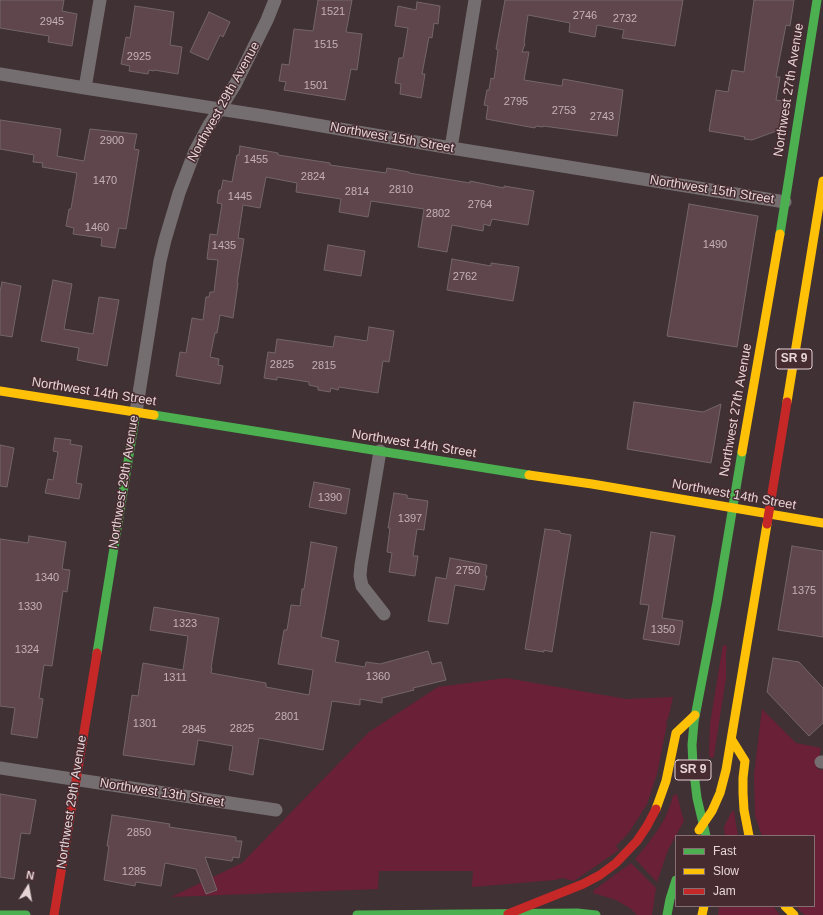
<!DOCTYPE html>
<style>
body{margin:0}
#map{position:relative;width:823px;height:915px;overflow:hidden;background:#403134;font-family:Helvetica,sans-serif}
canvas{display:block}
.legend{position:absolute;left:675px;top:835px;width:140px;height:72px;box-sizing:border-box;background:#462b30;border:1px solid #866f73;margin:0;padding:5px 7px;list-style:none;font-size:12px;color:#e7d5d8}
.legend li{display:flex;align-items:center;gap:8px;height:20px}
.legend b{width:20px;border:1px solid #866f73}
.north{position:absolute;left:8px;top:867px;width:40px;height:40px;-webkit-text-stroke:3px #462b30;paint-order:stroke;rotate:11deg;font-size:11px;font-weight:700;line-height:16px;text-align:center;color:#e7d5d8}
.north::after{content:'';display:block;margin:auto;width:14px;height:18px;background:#e7d5d8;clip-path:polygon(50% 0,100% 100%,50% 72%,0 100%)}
</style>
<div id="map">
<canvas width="823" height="915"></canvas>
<ul class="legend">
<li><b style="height:5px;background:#4caf50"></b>Fast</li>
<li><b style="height:5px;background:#ffc107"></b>Slow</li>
<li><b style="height:5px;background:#c62828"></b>Jam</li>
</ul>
<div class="north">N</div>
</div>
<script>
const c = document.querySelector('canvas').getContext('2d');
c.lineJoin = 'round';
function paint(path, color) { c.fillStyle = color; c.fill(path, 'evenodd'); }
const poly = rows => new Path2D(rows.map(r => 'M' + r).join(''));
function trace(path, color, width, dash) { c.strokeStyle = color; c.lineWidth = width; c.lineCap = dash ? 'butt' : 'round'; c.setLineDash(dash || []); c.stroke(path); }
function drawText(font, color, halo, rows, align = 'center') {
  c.font = font + ' Helvetica,sans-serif'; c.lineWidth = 3; c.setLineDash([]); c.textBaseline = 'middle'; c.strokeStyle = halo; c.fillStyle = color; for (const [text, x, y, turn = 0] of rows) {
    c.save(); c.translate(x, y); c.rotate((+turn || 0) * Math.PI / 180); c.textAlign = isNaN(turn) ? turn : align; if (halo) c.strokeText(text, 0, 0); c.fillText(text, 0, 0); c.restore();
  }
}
paint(poly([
 [723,645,727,646,726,652,726,678,714,755,714,757,712,758,710,757,709,755,710,724],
 [506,678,626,699,673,697,668,719,667,719,666,723,667,724,657,774,647,804,642,812,630,831,623,839,616,846,619,850,574,881,562,878,555,880,472,887,473,871,379,871,378,889,171,897,242,863,369,732,438,687],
 [762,709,796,743,821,748,817,769,823,770,823,915,805,915,795,906,814,906,814,836,762,836,755,816,754,775],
 [676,794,677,795,684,821,668,850,657,882,635,859,646,846,657,831,665,818,671,803,673,796],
 [732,811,734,811,738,836,725,836,724,827],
 [631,863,656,888,652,915,637,915,631,909,616,900,593,893,594,890],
 [719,906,773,906,780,915,718,915]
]), '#6a2036');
const building = poly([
 [0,0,64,0,62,11,77,14,72,46,48,42,49,36,0,28,0,0],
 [318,0,352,0,346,32,362,34,357,70,351,69,345,100,284,90,286,82,279,81,282,64,289,65,294,29,313,31,318,0],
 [505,0,683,0,675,46,622,38,624,30,597,25,595,37,569,32,570,23,528,15,524,43,525,44,522,52,529,52,524,80,562,86,563,79,623,90,617,136,543,126,543,127,536,126,535,128,486,119,488,106,484,105,487,90,489,90,491,78,494,79,498,50,496,49,505,0],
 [754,0,794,0,790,26,786,25,776,77,780,77,776,100,784,101,779,130,752,140,744,139,745,137,709,131,716,90,728,92,732,70,744,72,754,0],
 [417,2,440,6,438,24,434,23,432,38,429,37,422,74,425,74,421,98,400,94,401,84,395,83,399,58,403,58,408,28,395,26,398,6,416,10,417,2],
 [135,6,174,12,170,45,182,47,178,74,154,70,154,71,149,70,148,74,129,71,130,66,121,64,126,37,130,38,135,6],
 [209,12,230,22,223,37,220,35,208,60,190,52,209,12],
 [0,120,61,129,57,156,84,161,90,129,137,134,134,149,139,150,126,229,119,228,115,248,101,246,102,238,73,234,74,228,66,226,69,209,71,209,77,173,42,167,43,163,33,162,34,155,0,149,0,120],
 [240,146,278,153,278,155,330,163,330,165,386,173,387,168,409,172,409,173,470,183,470,181,504,188,504,186,534,191,528,225,492,219,490,226,484,224,483,231,452,225,447,252,418,247,424,209,371,201,368,217,339,212,341,199,296,192,297,183,266,177,260,208,243,205,238,238,244,239,237,283,238,283,233,318,220,315,217,333,215,333,210,357,219,359,218,365,223,366,220,384,176,376,180,352,186,353,192,318,203,320,206,297,209,297,210,292,214,292,218,260,207,259,210,234,217,235,222,204,217,203,219,190,221,190,223,180,232,182,237,155,239,155,240,146],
 [689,204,758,216,737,347,667,336,689,204],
 [328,245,365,251,361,276,324,270,328,245],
 [452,259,491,266,491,263,519,267,513,301,447,290,452,259],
 [53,280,72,284,64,329,93,334,99,297,119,300,107,366,77,360,79,348,41,341,53,280],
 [2,282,21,286,12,337,0,335,0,292,2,282],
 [369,327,394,331,389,362,383,361,378,393,339,387,338,390,331,388,330,392,318,390,318,387,309,385,309,382,277,377,277,380,264,378,268,352,275,353,277,339,333,347,335,336,367,341,369,327],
 [634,402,703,412,721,404,711,463,627,449,634,402],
 [55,438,71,440,70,444,82,446,76,483,82,484,79,499,45,493,48,479,53,480,58,452,53,451,55,438],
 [0,445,14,448,7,487,0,486,0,445],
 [314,482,350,489,346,514,309,507,314,482],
 [394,493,407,495,407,498,428,501,424,530,417,529,413,556,418,556,415,576,389,572,392,553,387,552,390,528,388,528,394,493],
 [545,529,560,531,560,533,571,535,552,652,544,650,544,652,525,649,545,529],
 [651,532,675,536,662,618,683,621,679,645,643,639,649,605,640,604,651,532],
 [29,536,66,542,62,569,70,570,67,592,63,591,52,666,44,665,39,698,43,699,37,738,11,734,15,708,0,706,0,539,28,543,29,536],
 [311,542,337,547,321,637,339,641,335,662,365,667,366,662,380,664,428,651,432,664,441,662,446,680,413,688,414,690,382,698,382,703,360,699,360,705,332,701,323,750,259,738,253,775,229,770,233,746,198,740,194,765,123,755,132,695,138,696,143,663,183,670,188,636,150,630,154,607,219,618,211,668,212,668,211,673,266,683,266,687,309,695,313,670,278,664,284,630,287,630,291,605,300,606,302,589,304,589,311,542],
 [792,546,823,551,823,637,778,630,792,546],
 [450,558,487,565,485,576,487,576,484,590,455,585,448,624,428,621,436,577,446,579,450,558],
 [773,658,799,662,823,688,823,723,809,736,767,692,773,658],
 [0,794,36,800,30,834,21,833,14,879,0,877,0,794],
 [112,815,170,824,169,827,236,837,236,841,242,841,239,858,233,857,232,861,205,857,217,890,206,894,196,869,165,863,161,886,136,882,135,886,104,880,109,846,107,846,112,815]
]);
paint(building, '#5f464c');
trace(building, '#736668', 1);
trace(poly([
 [0,74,85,88,264,116,451,148,785,202],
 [85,88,100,0],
 [451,148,475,0],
 [136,412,160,261,165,240,179,193,195,151,209,125,220,109,236,83,267,20,275,0],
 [380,451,361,565,360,576,362,586,384,614],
 [821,762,823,762],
 [0,768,276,810]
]), '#756e70', 13);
trace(poly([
 [780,234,817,0],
 [154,415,529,475],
 [97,653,136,412],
 [706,836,697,798,693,765,692,745,694,722,717,602,742,452],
 [0,915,26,915],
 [357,915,577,913,596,915],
 [667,915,670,899,676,880]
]), '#4caf50', 9);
trace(poly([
 [0,391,154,415],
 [787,402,823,181],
 [742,452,780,234],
 [529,475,592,484,823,523],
 [732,740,745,761,743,778,743,793,744,810,749,836],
 [656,809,666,781,676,733,695,715],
 [699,830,712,811,720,793,726,770,767,524],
 [785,906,794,915],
 [702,915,704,906]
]), '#ffc107', 9);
trace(poly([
 [767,524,787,402],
 [508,914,583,884,600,875,616,863,637,841,647,826,656,809],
 [54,915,97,653]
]), '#c62828', 9);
drawText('11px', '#c5b1b5', null, [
 ["1521",333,12],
 ["2746",585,16],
 ["2732",625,19],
 ["2945",52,22],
 ["1515",326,45],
 ["2925",139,57],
 ["1501",316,86],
 ["2795",516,102],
 ["2753",564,111],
 ["2743",602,117],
 ["2900",112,141],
 ["1455",256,160],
 ["2824",313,177],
 ["1470",105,181],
 ["2810",401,190],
 ["2814",357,192],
 ["1445",240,197],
 ["2764",480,205],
 ["2802",438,214],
 ["1460",97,228],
 ["1490",715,245],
 ["1435",224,246],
 ["2762",465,277],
 ["2825",282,365],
 ["2815",324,366],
 ["1390",330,498],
 ["1397",410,519],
 ["2750",468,571],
 ["1340",47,578],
 ["1375",804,591],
 ["1330",30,607],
 ["1323",185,624],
 ["1350",663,630],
 ["1324",27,650],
 ["1360",378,677],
 ["1311",175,678],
 ["2801",287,717],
 ["1301",145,724],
 ["2825",242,729],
 ["2845",194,730],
 ["2850",139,833],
 ["1285",134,872]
]);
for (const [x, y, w] of [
 [794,359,36],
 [693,770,36]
]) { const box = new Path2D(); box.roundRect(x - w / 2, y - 10, w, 20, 3); c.fillStyle = '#462b30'; c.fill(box); trace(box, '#e7d5d8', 1); }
drawText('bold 12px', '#e7d5d8', null, [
 ["SR 9",794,359],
 ["SR 9",693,770]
]);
drawText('13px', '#e7d5d8', '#462b30', [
 ["Northwest 27th Avenue",789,90,-81],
 ["Northwest 29th Avenue",224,102,-61],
 ["Northwest 15th Street",392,138,10],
 ["Northwest 15th Street",712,190,9],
 ["Northwest 14th Street",94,392,9],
 ["Northwest 27th Avenue",736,410,-80],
 ["Northwest 14th Street",414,444,9],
 ["Northwest 29th Avenue",124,482,-81],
 ["Northwest 14th Street",734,495,10],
 ["Northwest 13th Street",162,793,9],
 ["Northwest 29th Avenue",72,802,-81]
]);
</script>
